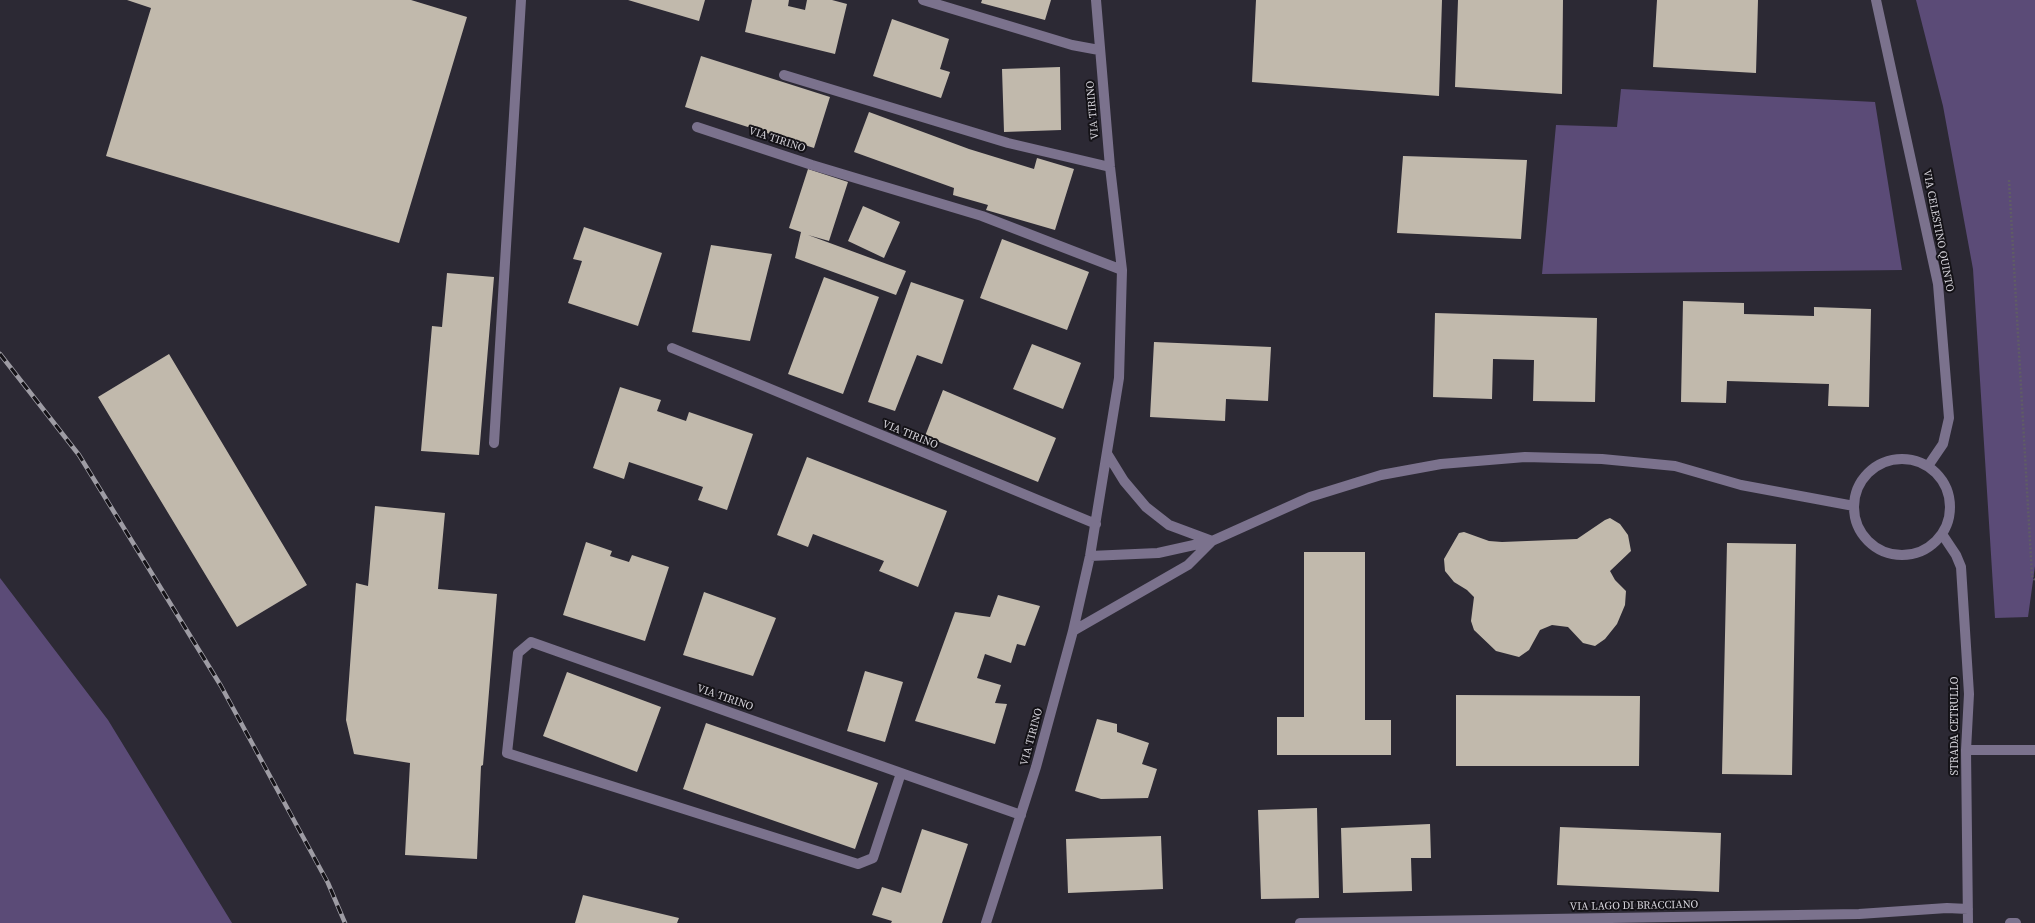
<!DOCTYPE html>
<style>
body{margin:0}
canvas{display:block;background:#2c2934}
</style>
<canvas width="2035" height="923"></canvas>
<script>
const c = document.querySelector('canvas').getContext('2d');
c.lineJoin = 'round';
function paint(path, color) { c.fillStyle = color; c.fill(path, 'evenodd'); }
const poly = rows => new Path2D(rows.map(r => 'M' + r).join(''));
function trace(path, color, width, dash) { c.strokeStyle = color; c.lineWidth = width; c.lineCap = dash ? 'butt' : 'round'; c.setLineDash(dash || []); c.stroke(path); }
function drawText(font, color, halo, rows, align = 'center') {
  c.font = font + ' "Source Serif 4",serif'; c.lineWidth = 4; c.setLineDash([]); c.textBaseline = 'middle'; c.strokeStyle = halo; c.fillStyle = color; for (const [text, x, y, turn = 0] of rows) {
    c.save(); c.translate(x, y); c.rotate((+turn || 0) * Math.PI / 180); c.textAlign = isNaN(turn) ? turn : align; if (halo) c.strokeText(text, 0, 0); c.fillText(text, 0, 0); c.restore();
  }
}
paint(poly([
 [1916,0,2035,0,2035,566,2028,617,1995,618,1973,269,1943,106],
 [1621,89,1875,102,1902,270,1542,274,1556,125,1617,127],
 [0,578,108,720,232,923,0,923]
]), '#5b4b77');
paint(poly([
 [127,0,411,0,467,17,399,243,106,156,151,8],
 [628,0,705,0,699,21],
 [752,0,789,0,788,6,805,10,807,0,832,0,847,4,835,54,745,32],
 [982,0,1051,0,1045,20,981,3],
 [1256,0,1442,0,1439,96,1252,82],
 [1458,0,1563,0,1562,94,1455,87],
 [1657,0,1758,0,1756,73,1653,67],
 [892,19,949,39,940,69,950,72,941,98,873,76],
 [701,56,830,97,814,148,685,107],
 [1060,67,1061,130,1004,132,1002,69],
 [869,112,969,149,1034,169,1037,158,1074,169,1055,230,986,210,988,205,953,195,954,188,854,152],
 [1403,156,1527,160,1521,239,1397,233],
 [808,169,848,182,829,241,808,235,906,271,896,295,795,258,801,232,789,228],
 [863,206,900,222,884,258,848,241],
 [584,227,662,253,638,326,568,303,582,261,573,259],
 [1002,239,1089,272,1067,330,980,298],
 [711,245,772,254,750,341,692,332],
 [447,273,494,277,479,455,421,451,432,326,442,327],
 [824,277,879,297,843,394,788,374],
 [911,282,964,300,942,364,917,355,895,411,868,402],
 [1683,301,1744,303,1744,314,1814,316,1814,307,1871,309,1869,407,1828,406,1829,384,1727,381,1726,403,1681,402],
 [1435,313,1597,318,1595,402,1533,401,1534,360,1493,359,1492,399,1433,397],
 [1154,342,1271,347,1268,401,1226,399,1225,421,1150,417],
 [1032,344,1081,363,1063,409,1013,389],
 [169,354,307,585,237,627,98,397],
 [620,387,661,400,657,411,686,421,689,412,753,434,727,510,698,500,703,487,629,462,624,479,593,468],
 [943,390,1056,438,1038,482,925,436],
 [807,457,947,511,918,587,879,571,884,561,813,534,808,547,777,535],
 [375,506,445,513,438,589,497,594,483,765,481,766,477,859,405,855,410,763,354,754,346,720,356,583,368,586],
 [1610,518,1620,524,1628,535,1631,551,1610,571,1615,580,1626,591,1625,605,1617,624,1605,639,1595,646,1583,643,1568,627,1552,625,1540,630,1529,650,1519,657,1496,651,1474,630,1471,621,1474,597,1467,590,1454,582,1445,571,1444,559,1459,533,1464,532,1489,541,1502,542,1577,539,1605,520],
 [586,542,612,551,610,556,629,562,632,555,669,567,645,641,563,615],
 [1727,543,1796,544,1792,775,1722,774],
 [1304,552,1365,552,1365,720,1391,720,1391,755,1277,755,1277,717,1304,717],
 [704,592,776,618,753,676,683,655],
 [998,595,1040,606,1025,646,1017,644,1011,663,985,654,977,678,1001,685,995,703,1007,704,995,744,915,721,955,612,990,617],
 [865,671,903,682,885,742,847,731],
 [567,672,661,707,637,772,543,736],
 [1456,695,1640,696,1639,766,1456,766],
 [1097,719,1117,724,1117,732,1149,743,1142,764,1157,769,1148,798,1101,799,1075,791],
 [706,723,878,783,855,849,683,789],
 [1317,808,1319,898,1261,899,1258,810],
 [1430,824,1431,858,1411,858,1412,891,1343,893,1341,828],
 [1560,827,1721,833,1719,892,1557,885],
 [922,829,968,844,942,923,891,923,892,921,872,915,882,887,901,893],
 [1161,836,1163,889,1068,893,1066,839],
 [583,895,679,918,677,923,575,923]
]), '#c1b9ac');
trace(poly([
 [2009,180,2032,576,2035,580]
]), '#5f5c66', 2.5, [2, 2]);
trace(poly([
 [923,0,1072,45,1099,50],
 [1876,0,1938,284,1949,418,1943,444,1928,466],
 [784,75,1008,143,1110,167],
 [697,127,812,165,982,216,1122,270],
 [672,348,1096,524],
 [494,443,521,0],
 [1108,455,1124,481,1146,507,1169,525,1212,541],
 '1854 507a48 48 0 1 1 96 0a48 48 0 1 1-96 0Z',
 [1942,534,1956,555,1961,567,1969,694,1966,750,1968,923],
 [1090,556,1158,553,1212,541,1310,497,1381,475,1441,464,1525,457,1602,459,1675,466,1741,485,1854,506],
 [1073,631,1188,565,1212,541],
 [1966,750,2035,750],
 [901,773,873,858,858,864,507,753,518,653,531,642,901,773,1021,815],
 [986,923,1036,767,1073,631,1090,556,1119,378,1122,270,1110,167,1096,0],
 [1300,923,1859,914,1947,908,1968,909],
 [2010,923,2016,923]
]), '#7b728d', 10);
const rail = poly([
 [0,354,79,455,221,686,328,883,345,923]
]);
trace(rail, '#9e9ca4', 4.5);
trace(rail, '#141217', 3, [9]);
drawText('11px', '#d5d3da', '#141217', [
 ["VIA TIRINO",1093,110,-95],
 ["VIA TIRINO",777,140,18],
 ["VIA CELESTINO QUINTO",1938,231,79],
 ["VIA TIRINO",910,435,22],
 ["VIA TIRINO",725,698,19],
 ["STRADA CETRULLO",1955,726,-90],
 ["VIA TIRINO",1032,737,-75],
 ["VIA LAGO DI BRACCIANO",1634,906,-1]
]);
</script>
